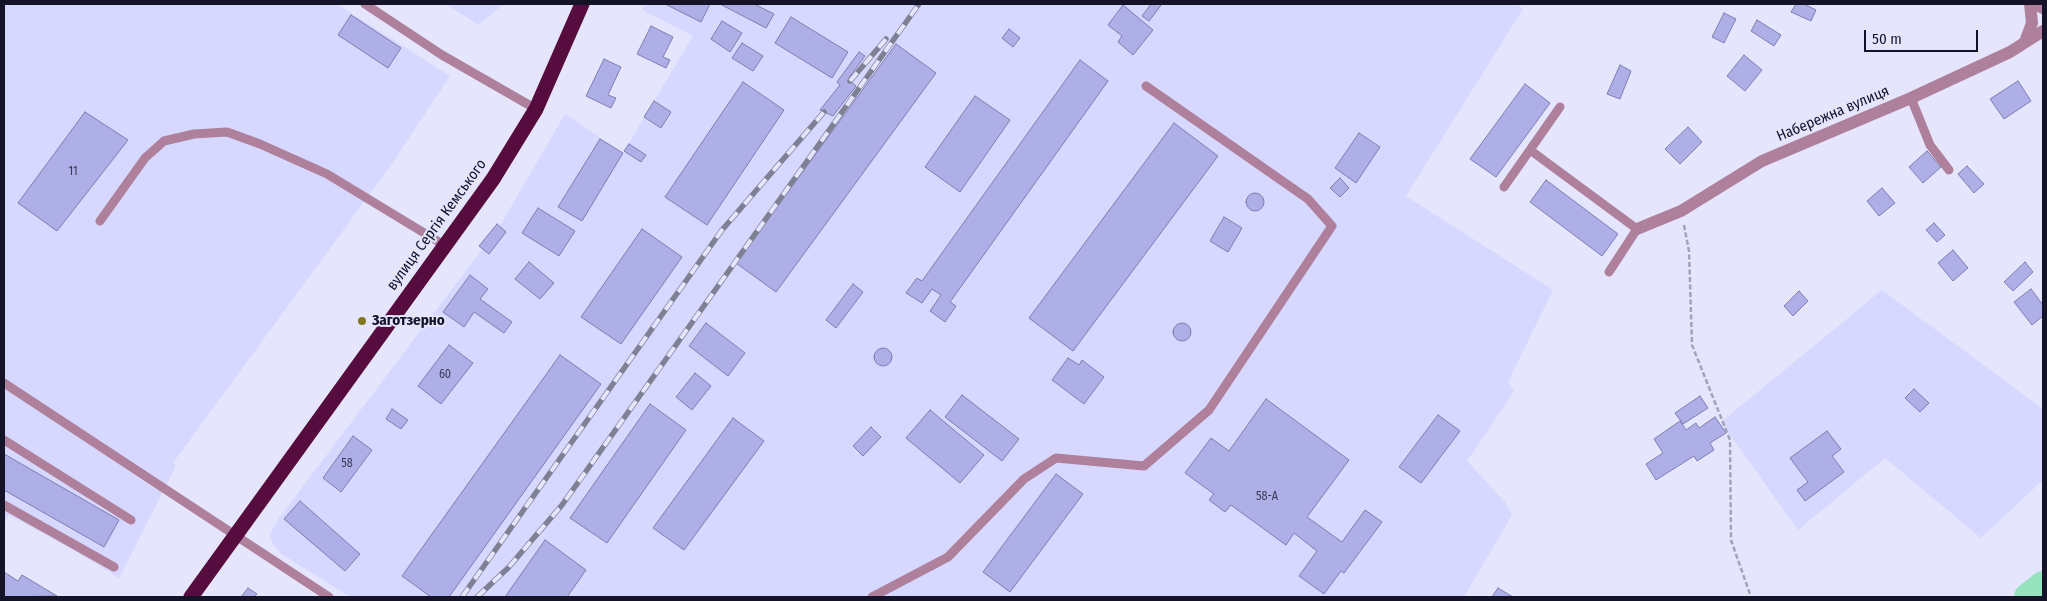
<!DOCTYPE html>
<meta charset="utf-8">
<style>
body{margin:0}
#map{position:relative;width:2047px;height:601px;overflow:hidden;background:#e5e6fd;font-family:"Fira Sans Condensed",sans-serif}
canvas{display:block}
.frame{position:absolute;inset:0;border:5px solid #141327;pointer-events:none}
.scale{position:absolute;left:1864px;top:30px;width:114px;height:22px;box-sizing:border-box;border:2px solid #141327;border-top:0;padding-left:6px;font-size:15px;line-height:18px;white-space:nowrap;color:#141327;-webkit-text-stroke:4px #e5e6fd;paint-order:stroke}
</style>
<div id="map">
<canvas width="2047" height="601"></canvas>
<div class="frame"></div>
<div class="scale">50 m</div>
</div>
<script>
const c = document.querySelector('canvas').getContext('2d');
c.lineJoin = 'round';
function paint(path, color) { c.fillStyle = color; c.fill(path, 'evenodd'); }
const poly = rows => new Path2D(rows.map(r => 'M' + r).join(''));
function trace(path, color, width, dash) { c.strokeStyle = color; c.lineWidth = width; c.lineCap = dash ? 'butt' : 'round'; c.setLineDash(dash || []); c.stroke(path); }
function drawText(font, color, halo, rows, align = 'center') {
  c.font = font + ' "Fira Sans Condensed",sans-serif'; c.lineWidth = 4; c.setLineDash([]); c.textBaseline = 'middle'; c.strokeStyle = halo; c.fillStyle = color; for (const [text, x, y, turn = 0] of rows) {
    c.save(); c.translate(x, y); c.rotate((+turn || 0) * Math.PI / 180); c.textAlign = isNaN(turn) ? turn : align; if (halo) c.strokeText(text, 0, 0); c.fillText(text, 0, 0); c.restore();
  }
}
paint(poly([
 [4,4,337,4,450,76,391,165,173,463,176,466,119,578,75,551,9,515,4,524],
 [446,4,504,4,478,25],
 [645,4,1517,4,1523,9,1406,196,1553,290,1508,382,1514,391,1467,461,1505,502,1512,515,1464,597,350,597,280,553,272,542,270,534,279,518,501,224,565,114,623,153,693,36,642,10],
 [1882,290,2043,409,2043,480,1981,538,1885,458,1798,530,1721,422]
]), '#d7d8ff');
trace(poly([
 [2028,597,2043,585]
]), '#97e3c0', 28);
const building = poly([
 [665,4,710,4,701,22,665,4],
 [720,4,754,4,774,14,766,28,720,4],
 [1151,4,1162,4,1149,21,1142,16,1151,4],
 [1796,4,1804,4,1816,10,1811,21,1791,12,1796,4],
 [1123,5,1153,30,1133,55,1118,42,1122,36,1108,25,1123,5],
 [1724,13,1736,19,1724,43,1712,37,1724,13],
 [351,15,401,48,388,68,338,35,351,15],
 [791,17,848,52,832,78,775,43,791,17],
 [1757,20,1781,35,1774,46,1751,31,1757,20],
 [722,21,742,33,730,52,711,39,722,21],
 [651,26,673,37,663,57,670,60,666,68,637,54,651,26],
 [1009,29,1020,38,1013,47,1002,38,1009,29],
 [742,43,763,56,753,71,732,58,742,43],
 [896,44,936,73,776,292,736,263,896,44],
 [859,52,865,56,848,79,856,86,833,116,820,110,840,85,837,82,859,52],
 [1744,55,1762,70,1745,91,1727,76,1744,55],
 [604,59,621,67,608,95,616,98,611,108,586,96,604,59],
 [1080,60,1108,81,950,302,956,306,945,322,930,311,941,295,932,289,922,303,906,293,917,278,922,281,1080,60],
 [1620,65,1631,71,1620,99,1607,94,1620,65],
 [2018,81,2031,101,2004,119,1990,99,2018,81],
 [743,82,784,110,707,225,665,197,743,82],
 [1525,84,1550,103,1496,177,1470,159,1525,84],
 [975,96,1010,120,960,192,925,167,975,96],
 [654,101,671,112,661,128,644,117,654,101],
 [85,112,128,140,57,231,18,203,85,112],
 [1174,123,1218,156,1073,351,1029,318,1174,123],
 [1688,127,1702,142,1680,164,1665,149,1688,127],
 [1359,133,1380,147,1356,183,1335,168,1359,133],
 [600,139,623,153,582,221,558,207,600,139],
 [629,144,646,155,641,162,624,151,629,144],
 [1927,151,1941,167,1923,183,1909,167,1927,151],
 [1967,166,1984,184,1974,193,1958,174,1967,166],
 [1340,178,1349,188,1340,197,1330,188,1340,178],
 [1546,180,1618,234,1602,256,1530,202,1546,180],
 [1882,188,1895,203,1879,216,1867,201,1882,188],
 '1246 202a9 9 0 1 1 18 0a9 9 0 1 1-18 0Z',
 [538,208,575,231,559,256,522,233,538,208],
 [1224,217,1242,228,1228,252,1210,241,1224,217],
 [1934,223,1945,235,1937,242,1926,230,1934,223],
 [497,224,506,232,489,254,479,246,497,224],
 [642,229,682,257,621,344,581,317,642,229],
 [1953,250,1968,268,1953,281,1938,263,1953,250],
 [529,262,554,283,540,299,515,279,529,262],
 [2025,262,2033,272,2013,291,2004,282,2025,262],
 [470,275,488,289,480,299,512,322,504,333,474,312,464,327,443,312,470,275],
 [853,284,863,292,836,328,826,320,853,284],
 [2031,289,2043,305,2043,316,2032,325,2014,302,2031,289],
 [1799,291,1808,301,1793,316,1784,306,1799,291],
 '1173 332a9 9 0 1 1 18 0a9 9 0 1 1-18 0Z',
 [706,323,745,353,728,376,689,346,706,323],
 [449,345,473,363,441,404,418,386,449,345],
 '874 357a9 9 0 1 1 18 0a9 9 0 1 1-18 0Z',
 [560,355,601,384,449,597,431,597,402,576,560,355],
 [1068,358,1079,365,1082,360,1104,377,1084,404,1052,380,1068,358],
 [695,373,711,386,692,410,676,397,695,373],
 [1914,389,1929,403,1920,412,1905,398,1914,389],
 [962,395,1019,439,1002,461,945,417,962,395],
 [1700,396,1708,408,1683,424,1675,413,1700,396],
 [1266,399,1349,460,1307,517,1342,542,1365,510,1382,522,1344,573,1341,571,1324,594,1299,576,1317,551,1294,533,1286,545,1231,505,1225,512,1209,500,1214,494,1185,473,1211,438,1229,451,1266,399],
 [650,404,686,430,607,543,570,518,650,404],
 [392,409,408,420,401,429,386,419,392,409],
 [930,410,984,455,960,483,906,438,930,410],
 [1438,415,1460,431,1421,483,1399,467,1438,415],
 [1715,417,1726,433,1710,443,1714,450,1697,461,1694,456,1656,480,1646,464,1663,453,1654,439,1680,421,1686,430,1696,423,1699,428,1715,417],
 [733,418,764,441,684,550,653,528,733,418],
 [871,427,881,437,863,456,853,446,871,427],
 [1827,431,1841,449,1832,456,1844,472,1805,501,1797,490,1808,482,1790,458,1827,431],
 [353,436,372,450,341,492,323,478,353,436],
 [4,454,119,520,104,547,4,490,4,454],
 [1056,474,1083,494,1010,592,983,572,1056,474],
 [300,501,360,554,345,571,284,519,300,501],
 [545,540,586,570,567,597,505,597,545,540],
 [4,572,18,581,22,575,57,596,4,597,4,572],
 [248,588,257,594,254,597,241,597,248,588],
 [1498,588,1513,597,1492,597,1498,588]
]);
paint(building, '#aeafe6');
trace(building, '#7d7db1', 1);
trace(poly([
 [1684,225,1689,251,1692,345,1730,440,1731,540,1751,597]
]), '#a2a2b8', 2.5, [5, 2.5]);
trace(poly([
 [365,4,442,55,536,109],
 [1911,98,1930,145,1949,170],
 [1530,150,1637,229,1609,272],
 [1504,187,1560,107],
 [100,221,145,158,164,141,194,134,227,132,260,144,327,174,444,245],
 [4,383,329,597],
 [4,440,131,520],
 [4,505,114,567],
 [872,597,948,557,1024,479,1056,458,1144,466,1209,410,1332,226,1308,199,1146,86]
]), '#ae809b', 9);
trace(poly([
 [2034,4,2043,8],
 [2025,42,2032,23,2030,4],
 [1637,229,1681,211,1762,161,1911,98,2010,52,2043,31]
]), '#ae809b', 12);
trace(poly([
 [191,597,493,179,536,109,582,4]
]), '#570c40', 15);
const rail = poly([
 [850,81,886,39],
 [462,597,722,230,824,112],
 [477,597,508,568,562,505,919,4]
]);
trace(rail, '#808095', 5.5);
trace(rail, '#e5e6fd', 4, [11]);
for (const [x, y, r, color] of [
 [362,321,5,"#80771c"]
]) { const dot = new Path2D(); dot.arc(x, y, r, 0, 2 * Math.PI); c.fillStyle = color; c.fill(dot); trace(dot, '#e5e6fd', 2); }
drawText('12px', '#3a3a57', null, [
 ["11",73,172],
 ["60",445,375],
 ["58",347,464],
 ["58-А",1267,497]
]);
drawText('15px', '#141327', '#e5e6fd', [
 ["Набережна вулиця",1833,114,-23],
 ["вулиця Сергія Кемського",437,225,-54]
]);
drawText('bold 15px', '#141327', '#e5e6fd', [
 ["Заготзерно",372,321]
], 'left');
</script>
